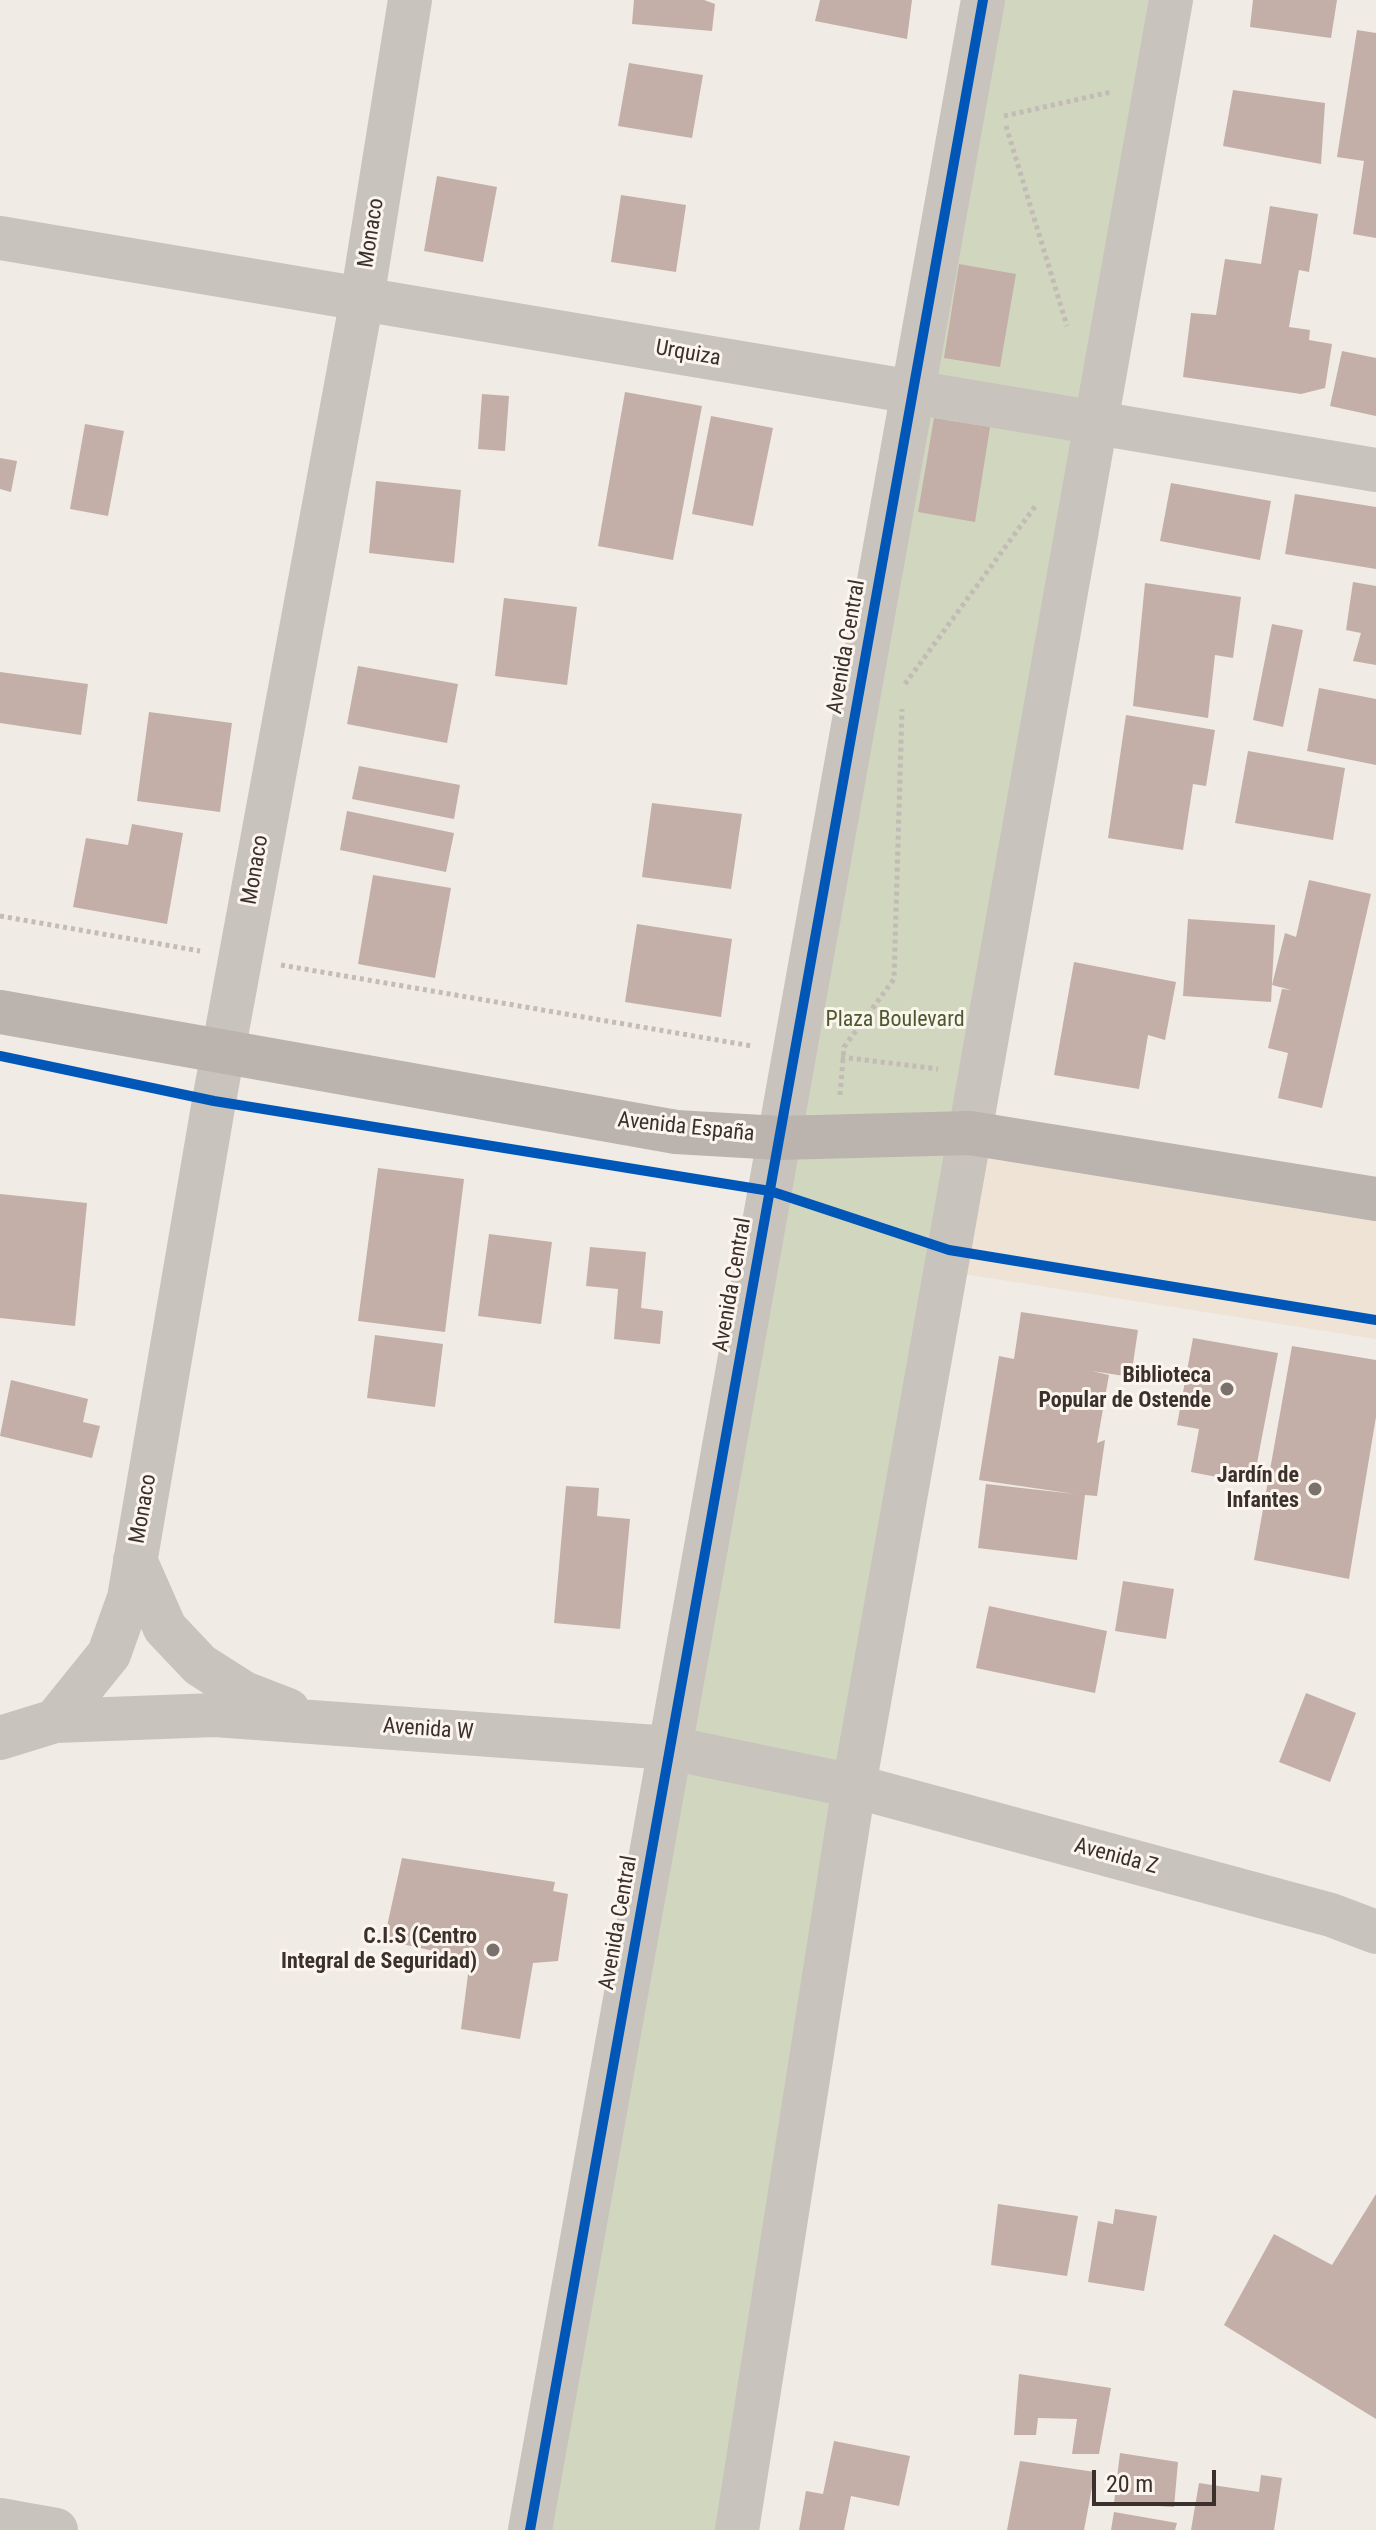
<!DOCTYPE html>
<meta charset="utf-8">
<style>
body{margin:0}
#map{position:relative;width:1376px;height:2530px;overflow:hidden;background:#f0ebe5;font-family:"Roboto Condensed",sans-serif}
canvas{display:block}
.scale{position:absolute;left:1092px;top:2470px;width:124px;height:36px;box-sizing:border-box;border:4px solid #3b302b;border-top:0;padding-left:10px;font-size:24px;line-height:28px;white-space:nowrap;color:#3b302b;-webkit-text-stroke:6px #fbf5ee;paint-order:stroke}
</style>
<div id="map">
<canvas width="1376" height="2530"></canvas>
<div class="scale">20 m</div>
</div>
<script>
const c = document.querySelector('canvas').getContext('2d');
c.lineJoin = 'round';
function paint(path, color) { c.fillStyle = color; c.fill(path, 'evenodd'); }
const poly = rows => new Path2D(rows.map(r => 'M' + r).join(''));
function trace(path, color, width, dash) { c.strokeStyle = color; c.lineWidth = width; c.lineCap = dash ? 'butt' : 'round'; c.setLineDash(dash || []); c.stroke(path); }
function drawText(font, color, halo, rows, align = 'center') {
  c.font = font + ' "Roboto Condensed",sans-serif'; c.lineWidth = 6; c.setLineDash([]); c.textBaseline = 'middle'; c.strokeStyle = halo; c.fillStyle = color; for (const [text, x, y, turn = 0] of rows) {
    c.save(); c.translate(x, y); c.rotate((+turn || 0) * Math.PI / 180); c.textAlign = isNaN(turn) ? turn : align; if (halo) c.strokeText(text, 0, 0); c.fillText(text, 0, 0); c.restore();
  }
}
paint(poly([
 [987,0,1171,0,737,2530,530,2530,921,387]
]), '#d1d6bf');
paint(poly([
 [970,1133,1376,1199,1376,1339,945,1271]
]), '#eee3d5');
paint(poly([
 [634,0,704,0,715,4,712,31,632,24],
 [820,0,912,0,907,39,815,21],
 [1253,0,1337,0,1331,38,1250,27],
 [1357,30,1376,33,1376,238,1353,234,1364,161,1337,157],
 [629,63,703,75,692,138,618,126],
 [1233,90,1325,103,1321,164,1223,146],
 [437,176,497,187,483,262,424,251],
 [621,195,686,205,676,272,611,262],
 [1270,206,1318,214,1309,272,1299,270,1289,327,1310,330,1309,340,1332,344,1325,388,1301,394,1183,377,1191,313,1216,315,1225,259,1261,264],
 [959,264,1016,274,1000,367,944,358],
 [1342,351,1376,358,1376,416,1330,406],
 [625,392,702,406,673,560,598,546],
 [482,394,509,396,505,451,478,449],
 [711,416,773,428,753,526,692,514],
 [934,418,990,427,975,522,918,512],
 [85,424,124,431,108,516,70,509],
 [0,458,17,461,11,492,0,489],
 [376,481,461,490,454,563,369,553],
 [1171,483,1271,501,1260,560,1160,541],
 [1295,494,1376,507,1376,569,1285,554],
 [1353,582,1376,586,1376,665,1353,661,1361,633,1346,630],
 [1145,583,1241,597,1233,658,1215,655,1208,718,1133,706],
 [504,598,577,607,567,685,495,676],
 [1272,624,1303,630,1283,727,1253,720],
 [358,666,458,684,447,743,347,724],
 [0,672,88,684,81,735,0,723],
 [1319,688,1376,699,1376,765,1307,751],
 [149,712,232,723,220,812,137,801],
 [1126,715,1215,730,1206,786,1193,784,1183,850,1108,838],
 [1248,751,1345,768,1333,840,1235,823],
 [359,766,460,785,454,819,352,799],
 [652,803,742,814,731,889,642,877],
 [347,811,454,833,446,872,340,850],
 [132,824,183,833,167,924,73,907,86,838,128,845],
 [373,875,451,888,435,978,358,964],
 [1309,880,1371,894,1322,1108,1278,1098,1288,1053,1268,1048,1282,989,1291,990,1272,985,1285,933,1296,937],
 [1188,919,1275,925,1271,1002,1183,996],
 [637,924,732,939,721,1017,625,1002],
 [1074,962,1176,982,1165,1040,1148,1035,1139,1089,1054,1075],
 [378,1168,464,1179,445,1332,358,1321],
 [0,1194,87,1203,75,1326,0,1318],
 [489,1234,552,1242,541,1324,478,1316],
 [590,1247,646,1252,641,1308,663,1311,660,1344,614,1339,618,1289,586,1286],
 [1021,1312,1138,1330,1131,1377,1092,1371,1109,1375,1097,1443,1105,1440,1097,1496,1085,1495,1077,1560,978,1548,986,1484,1075,1494,979,1480,999,1356,1014,1359],
 [375,1335,443,1344,435,1407,367,1398],
 [1193,1338,1278,1353,1253,1484,1191,1472,1199,1429,1177,1425],
 [1292,1346,1376,1360,1376,1417,1349,1579,1254,1560],
 [11,1380,88,1399,83,1422,100,1426,92,1458,0,1436],
 [566,1486,599,1488,597,1516,630,1519,620,1629,554,1623],
 [1123,1581,1174,1589,1166,1639,1115,1631],
 [989,1606,1107,1631,1095,1693,976,1668],
 [1306,1693,1356,1713,1330,1782,1279,1762],
 [402,1858,555,1882,553,1891,568,1894,558,1961,533,1963,520,2039,461,2029,470,1959,384,1940],
 [1376,2194,1376,2419,1224,2325,1274,2234,1332,2265],
 [998,2204,1078,2216,1067,2276,991,2265],
 [1115,2209,1157,2216,1144,2291,1088,2282,1098,2221,1113,2224],
 [1019,2374,1111,2388,1099,2454,1072,2454,1077,2419,1038,2418,1036,2435,1014,2435],
 [834,2441,910,2456,899,2506,851,2496,844,2530,799,2530,806,2491,823,2494],
 [1120,2453,1178,2462,1174,2507,1114,2503],
 [1020,2461,1095,2472,1084,2530,1007,2530],
 [1261,2475,1282,2478,1274,2530,1191,2530,1199,2483,1259,2492],
 [1114,2512,1177,2523,1175,2530,1111,2530]
]), '#c3afa7');
trace(poly([
 [1004,116,1111,92],
 [1006,126,1067,326],
 [905,684,1036,505],
 [0,916,200,951],
 [281,965,752,1046],
 [841,1057,938,1069],
 [840,1095,844,1047,894,979,902,709]
]), '#c2bbb6', 5, [4, 4]);
trace(poly([
 [0,238,1376,470],
 [135,1560,165,1628,200,1665,244,1693,288,1710],
 [55,1721,109,1654,129,1598,214,1101,362,299,410,0],
 [0,1738,55,1721,215,1715,670,1748,854,1786,1331,1915,1376,1932],
 [0,2520,56,2530],
 [530,2530,983,0],
 [737,2530,854,1786,1171,0]
]), '#c9c3be', 44);
trace(poly([
 [0,1012,676,1132,779,1138,970,1133,1376,1199]
]), '#bab3ae', 44);
trace(poly([
 [0,1056,214,1101,770,1191,949,1250,1376,1320],
 [530,2530,983,0]
]), '#0057b8', 10);
for (const [x, y, r, color] of [
 [1227,1389,8,"#7a716c"],
 [1315,1489,8,"#7a716c"],
 [493,1950,8,"#7a716c"]
]) { const dot = new Path2D(); dot.arc(x, y, r, 0, 2 * Math.PI); c.fillStyle = color; c.fill(dot); trace(dot, '#fbf5ee', 3); }
drawText('22px', '#3b302b', '#fbf5ee', [
 ["Monaco",372,233,-81],
 ["Urquiza",688,354,10],
 ["Avenida Central",847,647,-80],
 ["Monaco",256,870,-80],
 ["Avenida España",686,1128,6],
 ["Avenida Central",733,1285,-80],
 ["Monaco",144,1509,-80],
 ["Avenida W",428,1730,4],
 ["Avenida Z",1116,1857,15],
 ["Avenida Central",619,1923,-80]
]);
drawText('22px', '#4a5a2e', '#fbf5ee', [
 ["Plaza Boulevard",895,1020]
]);
drawText('bold 22px', '#3b302b', '#fbf5ee', [
 ["Biblioteca",1211,1376],
 ["Popular de Ostende",1211,1401],
 ["Jardín de",1299,1476],
 ["Infantes",1299,1501],
 ["C.I.S (Centro",477,1937],
 ["Integral de Seguridad)",477,1962]
], 'right');
</script>
